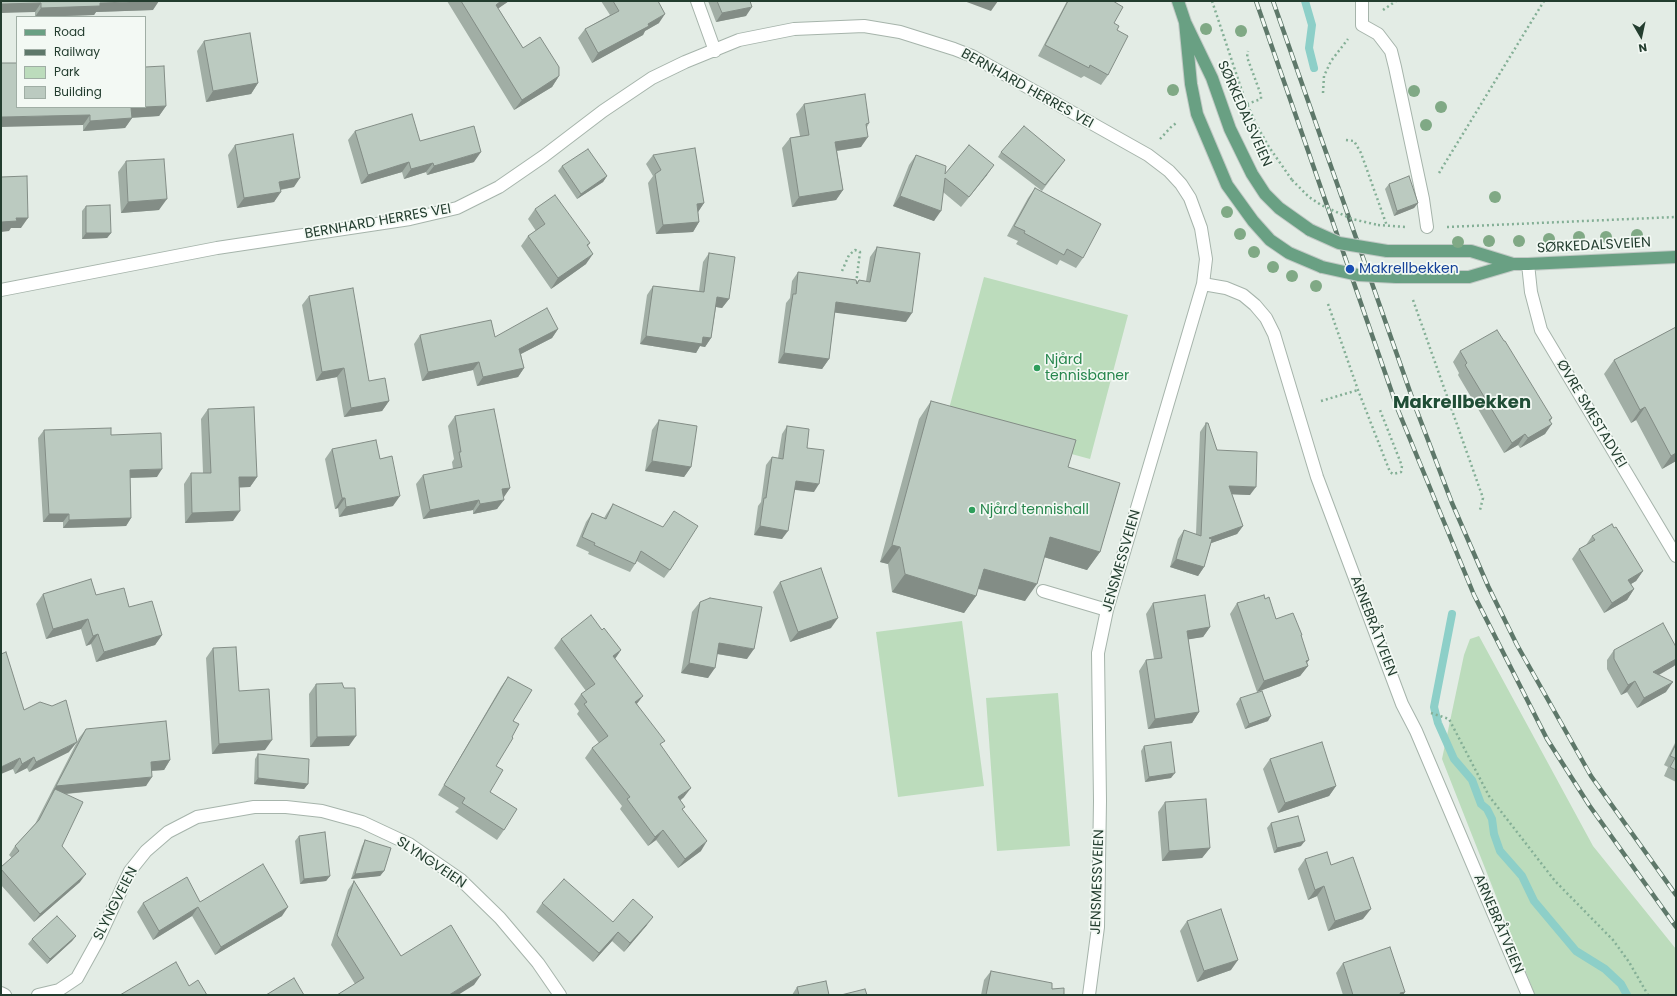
<!DOCTYPE html>
<meta charset="utf-8">
<style>
body{margin:0}
#map{position:relative;width:1677px;height:996px;overflow:hidden;background:#e3ece5;font-family:Poppins,sans-serif}
canvas{display:block}
.frame{position:absolute;inset:0;border:2px solid #233d2f;pointer-events:none}
.legend{position:absolute;left:16px;top:16px;width:130px;height:92px;box-sizing:border-box;background:#f3f9f4;border:1px solid #a0aea5;margin:0;padding:5px 7px;list-style:none;font-size:12px;color:#233d2f}
.legend li{display:flex;align-items:center;gap:8px;height:20px}
.legend b{width:20px;border:1px solid #a0aea5}
.north{position:absolute;left:1621px;top:16px;width:40px;height:40px;-webkit-text-stroke:3px #f3f9f4;paint-order:stroke;rotate:171deg;font-size:11px;font-weight:700;line-height:16px;text-align:center;color:#233d2f}
.north::after{content:'';display:block;margin:auto;width:14px;height:18px;background:#233d2f;clip-path:polygon(50% 0,100% 100%,50% 72%,0 100%)}
</style>
<div id="map">
<canvas width="1677" height="996"></canvas>
<div class="frame"></div>
<ul class="legend">
<li><b style="height:5px;background:#69a083"></b>Road</li>
<li><b style="height:5px;background:#5e786a"></b>Railway</li>
<li><b style="height:11px;background:#bcdcbc"></b>Park</li>
<li><b style="height:11px;background:#bbcac0"></b>Building</li>
</ul>
<div class="north">N</div>
</div>
<script>
const c = document.querySelector('canvas').getContext('2d');
c.lineJoin = 'round';
function paint(path, color) { c.fillStyle = color; c.fill(path, 'evenodd'); }
const poly = rows => new Path2D(rows.map(r => 'M' + r).join(''));
function trace(path, color, width, dash) { c.strokeStyle = color; c.lineWidth = width; c.lineCap = dash ? 'butt' : 'round'; c.setLineDash(dash || []); c.stroke(path); }
function drawText(font, color, halo, rows, align = 'center') {
  c.font = font + ' Poppins,sans-serif'; c.lineWidth = 3.5; c.setLineDash([]); c.textBaseline = 'middle'; c.strokeStyle = halo; c.fillStyle = color; for (const [text, x, y, turn = 0] of rows) {
    c.save(); c.translate(x, y); c.rotate((+turn || 0) * Math.PI / 180); c.textAlign = isNaN(turn) ? turn : align; if (halo) c.strokeText(text, 0, 0); c.fillText(text, 0, 0); c.restore();
  }
}
paint(poly([
 [984,277,1128,315,1090,459,946,420],
 [962,621,984,786,898,797,876,632],
 [1479,636,1593,846,1676,949,1676,995,1535,995,1442,759,1464,655,1470,639],
 [1058,693,1070,846,997,851,986,698]
]), '#bcdcbc');
trace(poly([
 [1305,1,1312,25,1309,48,1314,68],
 [1452,614,1434,707,1438,723,1454,759,1472,780,1481,804,1487,809,1492,819,1494,834,1500,851,1522,876,1534,901,1576,951,1605,969,1621,984,1627,995]
]), '#8dcfc8', 8);
const minor = poly([
 [697,1,715,51],
 [1362,1,1362,25,1378,34,1391,51,1395,67,1423,199,1427,227],
 [1528,264,1531,292,1541,330,1676,556],
 [1203,284,1226,288,1243,295,1255,305,1266,318,1274,334,1317,477,1402,704,1416,731,1528,995],
 [1,290,217,248,410,219,457,208,499,187,544,156,603,111,652,78,685,62,739,40,794,29,864,26,900,32,954,49,972,56,1148,155,1169,171,1181,184,1190,198,1201,228,1206,259,1203,284,1107,610,1098,653,1100,801,1098,927,1089,995],
 [1043,591,1107,610],
 [1,993,5,995],
 [38,995,59,990,77,978,98,940,130,871,146,851,168,832,197,817,254,807,286,807,322,811,362,822,409,844,461,880,500,918,538,963,560,995]
]);
const major = poly([
 [1178,1,1185,22,1212,78,1230,129,1252,174,1265,194,1279,208,1310,230],
 [1185,22,1191,84,1197,114,1227,185,1253,221,1270,240,1289,253,1322,267],
 [1387,251,1471,251,1513,264,1528,264,1676,257],
 [1396,277,1469,277,1513,264]
]);
trace(minor, '#a6b4ab', 14);
trace(major, '#c1c9c5', 14);
trace(poly([
 [1212,1,1244,97,1256,124,1269,147,1292,180],
 [1383,10,1396,1],
 [1323,93,1324,76,1331,61,1348,39],
 [1247,104,1261,99,1261,95,1247,57,1248,51],
 [1160,139,1172,126,1178,122],
 [1346,140,1354,141,1361,153,1387,226],
 [1439,173,1544,1],
 [1378,225,1406,227],
 [1447,227,1676,217],
 [842,271,849,255,855,250,860,252,856,284],
 [1413,300,1483,498,1480,510],
 [1328,304,1358,390,1390,472,1393,474,1401,472,1402,466,1380,410],
 [1321,401,1358,390],
 [1431,713,1449,719,1489,796,1555,881,1613,940,1629,962,1648,995]
]), '#84af96', 2.5, [2, 3]);
trace(minor, '#fff', 12);
trace(major, '#69a083', 12);
const rail = poly([
 [1256,1,1398,410,1474,595,1547,739,1589,805,1676,927],
 [1273,1,1415,406,1452,503,1488,586,1517,645,1591,776,1676,895]
]);
trace(rail, '#5e786a', 4.5);
trace(rail, '#f3f9f4', 3, [9]);
const majorBridge = poly([
 [1310,230,1339,243,1387,251],
 [1322,267,1358,275,1396,277]
]);
trace(majorBridge, '#c1c9c5', 14, []);
trace(poly([
 [1292,180,1309,197,1321,205,1352,219,1378,225]
]), '#84af96', 2.5, [2, 3]);
trace(majorBridge, '#69a083', 12);
c.fillStyle = '#80a985';
for (const [x, y] of [
 [1206,29],
 [1241,31],
 [1173,90],
 [1414,91],
 [1441,107],
 [1426,125],
 [1495,197],
 [1227,212],
 [1240,234],
 [1637,235],
 [1579,237],
 [1606,237],
 [1549,239],
 [1489,241],
 [1519,241],
 [1458,242],
 [1254,252],
 [1273,267],
 [1292,276],
 [1316,286]
]) { c.beginPath(); c.arc(x, y, 6, 0, 2 * Math.PI); c.fill(); }
paint(poly([
 [1,1,153,10,96,12,94,15,35,17,35,12],
 [447,1,509,1,498,8,523,48,559,76,552,87,514,110],
 [601,1,658,1,659,23,645,31,643,35,592,63,578,38,585,29,610,15],
 [708,1,750,1,746,16,716,22],
 [1067,1,1113,1,1114,23,1117,30,1108,75,1101,85,1084,76,1081,78,1038,56],
 [204,41,258,83,251,94,206,102,197,51],
 [804,104,869,123,867,127,861,147,837,151,843,190,836,200,792,207,782,148,790,138,800,136,796,114],
 [166,106,159,116,132,118,125,128,83,131,83,125,17,107],
 [355,131,420,141,474,162,427,175,426,172,404,179,402,172,361,184,348,140],
 [235,145,294,187,281,190,274,202,237,208,228,155],
 [1001,152,1065,160,1042,191,998,157],
 [653,155,704,203,698,212,699,222,693,232,656,234,648,183,653,176,646,164],
 [916,155,945,174,987,175,961,207,943,192,934,221,893,206,909,165],
 [126,161,159,210,121,213,118,172],
 [562,166,607,176,603,182,577,199,558,171],
 [1389,184,1418,203,1414,208,1394,216,1385,189],
 [1035,188,1083,258,1076,268,1060,260,1057,265,1016,244,1018,241,1007,236,1028,198],
 [86,206,111,233,107,238,82,239,82,211],
 [535,209,590,243,588,246,586,264,551,289,521,246,528,236,536,231,528,219],
 [877,247,906,322,835,312,829,359,822,369,778,363,786,303,790,298,792,281,798,272,857,283,859,280,866,281,870,257],
 [709,253,729,299,722,308,716,307,711,338,705,347,700,346,696,353,640,344,647,295,653,286,699,291,703,262],
 [309,296,369,381,389,401,382,411,344,417,337,377,316,381,302,305],
 [1676,327,1676,461,1662,469,1636,420,1631,423,1604,374,1614,360],
 [558,329,552,338,521,354,524,368,518,377,477,386,473,370,422,381,414,344,420,335,495,337],
 [1460,351,1552,418,1550,421,1545,434,1520,448,1518,445,1504,453,1458,375,1459,373,1453,362],
 [931,401,1068,467,1100,552,1087,570,1044,557,1025,601,978,589,976,596,964,613,892,592,888,564,880,562,919,419],
 [208,409,257,477,250,487,239,487,233,521,185,523,184,484,191,473,203,473,201,419],
 [455,416,510,488,503,497,497,509,473,514,473,510,423,519,416,484,423,475,453,469,452,462,454,459,448,426],
 [659,420,691,467,684,477,645,471,652,430],
 [1206,423,1217,450,1250,495,1232,494,1243,526,1237,534,1211,543,1204,567,1198,576,1170,567,1178,539,1184,530,1196,534,1200,432],
 [787,426,807,448,814,492,795,490,782,539,754,535,758,506,761,502,766,465,772,457,778,458,782,434],
 [44,430,111,435,157,477,130,478,131,518,126,526,63,528,63,522,43,522,38,438],
 [332,449,380,459,393,506,339,517,338,508,335,509,325,459],
 [613,504,670,570,664,578,637,561,630,572,588,554,589,552,576,546,586,522,592,513,604,518,607,513],
 [1592,536,1643,571,1636,581,1631,584,1634,589,1627,600,1604,613,1572,559,1579,549,1586,545],
 [780,582,831,628,790,642,773,592],
 [43,594,96,595,129,607,162,635,155,645,96,662,91,644,86,646,81,629,46,639,36,604],
 [1265,599,1276,619,1301,636,1308,666,1300,676,1257,692,1230,614,1237,603],
 [700,602,747,659,717,654,708,678,681,673,692,612],
 [1153,603,1210,627,1203,637,1188,639,1199,712,1192,723,1148,729,1139,671,1146,660,1154,659,1146,614],
 [602,630,621,650,615,659,637,704,661,746,684,797,680,801,683,810,701,851,678,868,656,840,648,846,620,809,622,806,585,758,592,748,599,743,577,714,579,711,574,704,581,694,586,691,554,648,561,639],
 [1676,647,1676,664,1674,666,1659,675,1666,692,1637,708,1627,692,1621,695,1607,669,1607,660,1614,650],
 [213,648,239,691,265,750,212,754,206,658],
 [508,677,513,721,512,737,496,766,490,792,504,830,497,840,455,812,459,808,438,795,501,687],
 [316,684,344,688,349,746,310,747,309,694],
 [1240,698,1268,721,1245,729,1236,704],
 [24,710,69,752,29,772,27,768,15,774,13,769],
 [86,729,170,760,164,770,152,771,146,786,66,794,62,846,80,882,34,922,1,885,1,867,12,858,9,855,15,846,35,824,79,738],
 [1676,741,1676,782,1664,776,1668,767,1664,765],
 [1144,746,1171,778,1145,782,1141,751],
 [258,754,308,784,304,789,254,784,255,759],
 [1270,759,1336,786,1329,796,1278,813,1263,769],
 [1165,802,1210,848,1202,858,1162,861,1158,812],
 [1271,823,1301,846,1274,853,1267,828],
 [299,836,330,876,326,881,300,884,295,841],
 [365,840,384,871,380,876,351,879,362,846],
 [1305,859,1331,865,1363,919,1328,931,1317,896,1308,900,1298,869],
 [354,881,401,956,474,985,355,984,331,945,348,890],
 [200,902,282,916,215,955,192,916,153,940,137,912,143,903],
 [542,903,613,922,647,925,624,952,612,941,593,962,536,912],
 [1187,921,1231,970,1197,982,1180,931],
 [76,936,72,941,47,964,28,944,32,939],
 [1343,963,1405,992,1403,995,1343,995,1336,973],
 [991,971,1052,989,1064,995,981,995,984,980],
 [797,987,829,995,792,995]
]), '#a1aea5');
paint(poly([
 [159,1,153,10,96,12,94,15,35,17,41,8,100,3],
 [501,1,509,1,489,15,496,5],
 [964,1,998,1,991,11],
 [41,3,35,12,1,13,1,4],
 [752,7,746,16,716,22,722,13],
 [665,14,659,23,645,31,643,35,592,63,598,53],
 [559,76,552,87,514,110,522,100],
 [258,83,251,94,206,102,213,91],
 [166,106,159,116,124,118,131,108],
 [90,115,83,125,1,127,1,117],
 [132,118,125,128,83,131,90,121],
 [868,137,861,147,828,152,835,142],
 [481,152,474,162,427,175,434,166],
 [409,162,402,172,361,184,368,175],
 [433,163,426,172,404,179,411,169],
 [994,165,987,175,961,207,969,197],
 [607,176,603,182,577,199,581,194],
 [300,178,294,187,272,191,279,182],
 [843,190,836,200,792,207,799,197],
 [281,192,274,202,237,208,244,198],
 [900,196,941,211,934,221,893,206],
 [167,199,159,210,121,213,128,202],
 [704,203,698,212,697,204],
 [1418,203,1414,208,1394,216,1397,211],
 [16,218,28,218,21,228,11,228,9,231,1,232,1,222],
 [699,222,693,232,656,234,663,225],
 [86,233,111,233,107,238,82,239],
 [593,254,586,264,551,289,558,278],
 [717,297,729,299,722,308,711,306],
 [836,302,912,313,906,322,830,312],
 [558,329,552,338,513,358,519,349],
 [646,336,703,337,711,338,705,347,700,346,696,353,640,344],
 [784,353,829,359,822,369,778,363],
 [479,362,473,370,422,381,428,372],
 [344,368,337,377,316,381,322,372],
 [524,368,518,377,477,386,483,377],
 [389,401,382,411,344,417,351,408],
 [1645,407,1636,420,1631,423,1640,410],
 [1552,418,1546,427,1552,424,1545,434,1520,448,1528,438],
 [1525,434,1518,445,1504,453,1512,443],
 [1676,453,1676,461,1662,469,1671,456],
 [652,461,691,467,684,477,645,471],
 [162,469,157,477,124,478,130,470],
 [239,477,257,477,250,487,232,488],
 [796,481,819,484,814,492,790,489],
 [1229,486,1256,487,1250,495,1223,494],
 [510,488,504,497,495,499,502,489],
 [400,496,393,506,339,517,346,507],
 [342,498,345,498,338,508,335,509],
 [479,500,473,510,423,519,430,510],
 [504,500,497,509,473,514,480,504],
 [240,511,233,521,185,523,192,513],
 [49,514,69,514,63,522,43,522],
 [131,518,126,526,63,528,69,520],
 [760,526,788,531,782,539,754,535],
 [1243,526,1237,534,1203,546,1209,538],
 [1050,537,1100,552,1087,570,1037,555],
 [892,545,900,547,888,564,880,562],
 [1176,559,1204,567,1198,576,1170,567],
 [984,569,1037,584,1025,601,972,587],
 [1643,571,1636,581,1621,590,1628,580],
 [905,574,976,596,964,613,892,592],
 [1634,589,1627,600,1604,613,1612,603],
 [838,618,831,628,790,642,798,632],
 [88,619,81,629,46,639,53,629],
 [1210,627,1203,637,1179,641,1187,631],
 [98,634,91,644,86,646,93,636],
 [162,635,155,645,96,662,104,652],
 [719,643,754,649,747,659,712,653],
 [621,650,614,660,613,656],
 [1676,659,1676,664,1674,666,1646,682,1653,672],
 [1309,660,1303,668,1308,666,1300,676,1257,692,1264,681],
 [689,663,715,668,708,678,681,673],
 [1635,681,1627,692,1621,695,1628,685],
 [1673,682,1666,692,1637,708,1644,698],
 [643,696,636,705,635,702],
 [1199,712,1192,723,1148,729,1155,719],
 [1271,716,1268,721,1245,729,1249,724],
 [356,736,349,746,310,747,317,737],
 [272,740,265,750,212,754,219,744],
 [77,742,69,752,29,772,36,762],
 [34,757,27,768,15,774,22,764],
 [20,758,13,769,1,774,1,767],
 [170,760,164,770,145,771,151,762],
 [1175,773,1171,778,1145,782,1149,777],
 [152,777,146,786,52,795,55,789,50,796,56,786],
 [258,778,308,784,304,789,254,784],
 [1336,786,1329,796,1278,813,1285,803],
 [691,788,684,797,671,807,678,797],
 [663,830,656,840,648,846,655,837],
 [707,841,701,851,678,868,685,859],
 [1305,841,1301,846,1274,853,1277,848],
 [1210,848,1202,858,1162,861,1169,851],
 [384,871,380,876,351,879,355,874],
 [86,874,80,882,34,922,40,914],
 [330,876,326,881,300,884,304,879],
 [1324,886,1317,896,1308,900,1315,890],
 [198,907,192,916,153,940,159,931],
 [288,907,282,916,215,955,221,947],
 [1371,909,1363,919,1328,931,1335,921],
 [653,917,647,925,624,952,630,943],
 [618,932,612,941,593,962,599,953],
 [76,936,72,941,47,964,50,959],
 [1238,960,1231,970,1197,982,1204,971],
 [481,975,474,985,458,995,449,995],
 [1405,992,1403,995,1399,995,1400,993]
]), '#838d86');
const building = poly([
 [1,1,159,1,100,3,100,6,41,8,41,3,1,4,1,1],
 [461,1,501,1,496,5,523,48,540,37,559,67,559,76,522,100,461,1],
 [613,1,658,1,665,14,648,24,649,26,598,53,585,29,619,11,613,1],
 [717,1,750,1,752,7,722,13,717,1],
 [1068,1,1113,1,1123,7,1114,23,1119,26,1117,30,1128,36,1108,75,1090,65,1089,68,1045,45,1068,1],
 [250,33,258,83,213,91,204,41,250,33],
 [1,63,17,63,17,107,143,107,131,108,132,118,90,121,90,115,1,117,1,63],
 [164,66,166,106,145,107,145,67,164,66],
 [865,94,869,123,866,124,868,137,835,142,843,190,799,197,790,138,809,135,804,104,865,94],
 [412,114,420,141,474,126,481,152,434,166,433,163,411,169,409,162,368,175,355,131,412,114],
 [1024,126,1065,160,1045,185,1001,152,1024,126],
 [293,134,300,178,279,182,281,192,244,198,235,145,293,134],
 [969,145,994,165,969,197,945,178,941,211,900,196,916,155,946,166,945,174,969,145],
 [695,148,704,203,697,204,699,222,663,225,655,174,661,170,653,155,695,148],
 [588,149,607,176,581,194,562,166,588,149],
 [164,159,167,199,128,202,126,161,164,159],
 [27,176,28,218,16,218,17,221,1,222,1,177,27,176],
 [1409,176,1418,203,1397,211,1389,184,1409,176],
 [1035,188,1101,224,1083,258,1067,249,1064,255,1024,233,1025,231,1014,226,1035,188],
 [555,195,590,243,587,245,593,254,558,278,528,236,545,224,535,209,555,195],
 [110,205,111,233,86,233,86,206,110,205],
 [877,247,920,253,912,313,836,302,829,359,784,353,793,294,796,294,798,272,856,280,857,284,859,280,870,282,877,247],
 [709,253,735,257,729,299,717,297,711,338,703,337,702,344,646,336,653,286,704,292,709,253],
 [353,288,369,381,385,378,389,401,351,408,344,368,322,372,309,296,353,288],
 [547,308,558,329,519,349,524,368,483,377,479,362,428,372,420,335,491,320,495,337,547,308],
 [1676,327,1676,453,1671,456,1645,407,1640,410,1614,360,1676,327],
 [1497,330,1504,341,1505,341,1552,418,1549,420,1552,424,1528,438,1525,434,1512,443,1465,365,1467,363,1460,351,1497,330],
 [931,401,1076,440,1068,467,1120,483,1100,552,1050,537,1037,584,984,569,976,596,905,574,900,547,892,545,931,401],
 [254,407,257,477,239,477,240,511,192,513,191,473,211,473,208,409,254,407],
 [494,409,510,488,502,489,504,500,480,504,479,500,430,510,423,475,462,467,459,452,461,452,455,416,494,409],
 [659,420,697,426,691,467,652,461,659,420],
 [1206,423,1208,423,1217,450,1257,452,1256,487,1229,486,1243,526,1209,538,1212,539,1204,567,1176,559,1184,530,1201,536,1206,423],
 [787,426,809,429,807,448,824,450,819,484,796,481,788,531,760,526,764,498,766,498,772,457,783,459,787,426],
 [111,428,111,435,161,433,162,469,130,470,131,518,69,520,69,514,49,514,44,430,111,428],
 [376,440,380,459,392,456,400,496,346,507,345,498,342,498,332,449,376,440],
 [613,504,663,527,674,511,698,526,670,570,641,551,635,564,594,545,595,543,582,537,592,513,606,519,613,504],
 [1612,524,1614,528,1616,527,1643,571,1628,580,1634,589,1612,603,1579,549,1595,540,1592,536,1612,524],
 [821,568,838,618,798,632,780,582,821,568],
 [91,579,96,595,124,588,129,607,152,601,162,635,104,652,98,634,93,636,88,619,53,629,43,594,91,579],
 [1205,595,1210,627,1187,631,1199,712,1155,719,1146,660,1162,658,1153,603,1205,595],
 [1264,595,1265,599,1269,597,1276,619,1293,613,1302,635,1301,635,1309,660,1306,661,1308,666,1264,681,1237,603,1264,595],
 [710,598,762,607,754,649,719,643,715,668,689,663,700,602,710,598],
 [591,615,602,630,604,628,621,650,613,656,643,696,635,702,665,741,660,744,691,788,678,797,685,807,682,809,707,841,685,859,663,830,655,837,627,799,630,797,592,748,608,736,584,704,587,702,581,694,595,684,561,639,591,615],
 [1663,623,1676,647,1676,659,1653,672,1673,682,1644,698,1635,681,1628,685,1614,659,1614,650,1663,623],
 [236,647,239,691,269,689,272,740,219,744,213,648,236,647],
 [6,652,24,710,40,702,52,706,66,700,77,742,36,762,34,757,22,764,20,758,1,767,1,654,6,652],
 [508,677,532,690,513,721,519,724,512,737,513,738,496,766,503,770,490,792,517,809,504,830,462,803,465,798,444,785,508,677],
 [342,683,344,688,355,688,356,736,317,737,316,684,342,683],
 [1262,691,1271,716,1249,724,1240,698,1262,691],
 [166,721,170,760,151,762,152,777,56,786,86,729,166,721],
 [1171,742,1175,773,1149,777,1144,746,1171,742],
 [1322,742,1336,786,1285,803,1270,759,1322,742],
 [1676,744,1676,770,1670,767,1675,758,1670,756,1676,744],
 [258,754,309,759,308,784,258,778,258,754],
 [55,789,83,802,62,846,86,874,40,914,1,869,1,867,19,851,15,846,39,820,55,789],
 [1206,799,1210,848,1169,851,1165,802,1206,799],
 [1298,816,1305,841,1277,848,1271,823,1298,816],
 [325,832,330,876,304,879,299,836,325,832],
 [365,840,391,848,384,871,355,874,365,840],
 [1327,852,1331,865,1353,857,1371,909,1335,921,1324,886,1315,890,1305,859,1327,852],
 [263,864,288,907,221,947,198,907,159,931,143,903,187,877,200,902,263,864],
 [564,879,613,922,633,899,653,917,630,943,618,932,599,953,542,903,564,879],
 [354,881,401,956,451,925,481,975,449,995,337,995,364,978,337,935,354,881],
 [1221,909,1238,960,1204,971,1187,921,1221,909],
 [57,916,76,936,50,959,32,939,57,916],
 [1390,947,1405,992,1400,993,1401,995,1353,995,1343,963,1390,947],
 [176,962,189,986,198,980,207,995,120,995,176,962],
 [991,971,1052,983,1052,989,1064,988,1064,995,986,995,991,971],
 [294,978,304,995,266,995,294,978],
 [826,981,829,995,799,995,797,987,826,981],
 [865,989,867,995,841,995,865,989]
]);
paint(building, '#bbcac0');
trace(building, '#838d86', 1);
for (const [x, y, r, color] of [
 [1350,269,5,"#1a4fb4"],
 [1037,368,4,"#2e9e5b"],
 [972,510,4,"#2e9e5b"]
]) { const dot = new Path2D(); dot.arc(x, y, r, 0, 2 * Math.PI); c.fillStyle = color; c.fill(dot); trace(dot, '#f3f9f4', 1.5); }
drawText('14px', '#233d2f', '#f3f9f4', [
 ["BERNHARD HERRES VEI",1027,89,29],
 ["SØRKEDALSVEIEN",1244,114,66],
 ["BERNHARD HERRES VEI",378,222,-10],
 ["SØRKEDALSVEIEN",1594,246,-3],
 ["ØVRE SMESTADVEI",1591,414,59],
 ["JENSMESSVEIEN",1122,561,-74],
 ["ARNEBRÅTVEIEN",1373,626,69],
 ["SLYNGVEIEN",431,863,34],
 ["JENSMESSVEIEN",1098,882,-88],
 ["SLYNGVEIEN",116,904,-63],
 ["ARNEBRÅTVEIEN",1498,924,67]
]);
drawText('14px', '#164399', '#f3f9f4', [
 ["Makrellbekken",1359,269]
], 'left');
drawText('14px', '#27864d', '#f3f9f4', [
 ["Njård",1045,360],
 ["tennisbaner",1045,376],
 ["Njård tennishall",980,510]
], 'left');
drawText('bold 18px', '#204e36', '#f3f9f4', [
 ["Makrellbekken",1462,403]
]);
</script>
